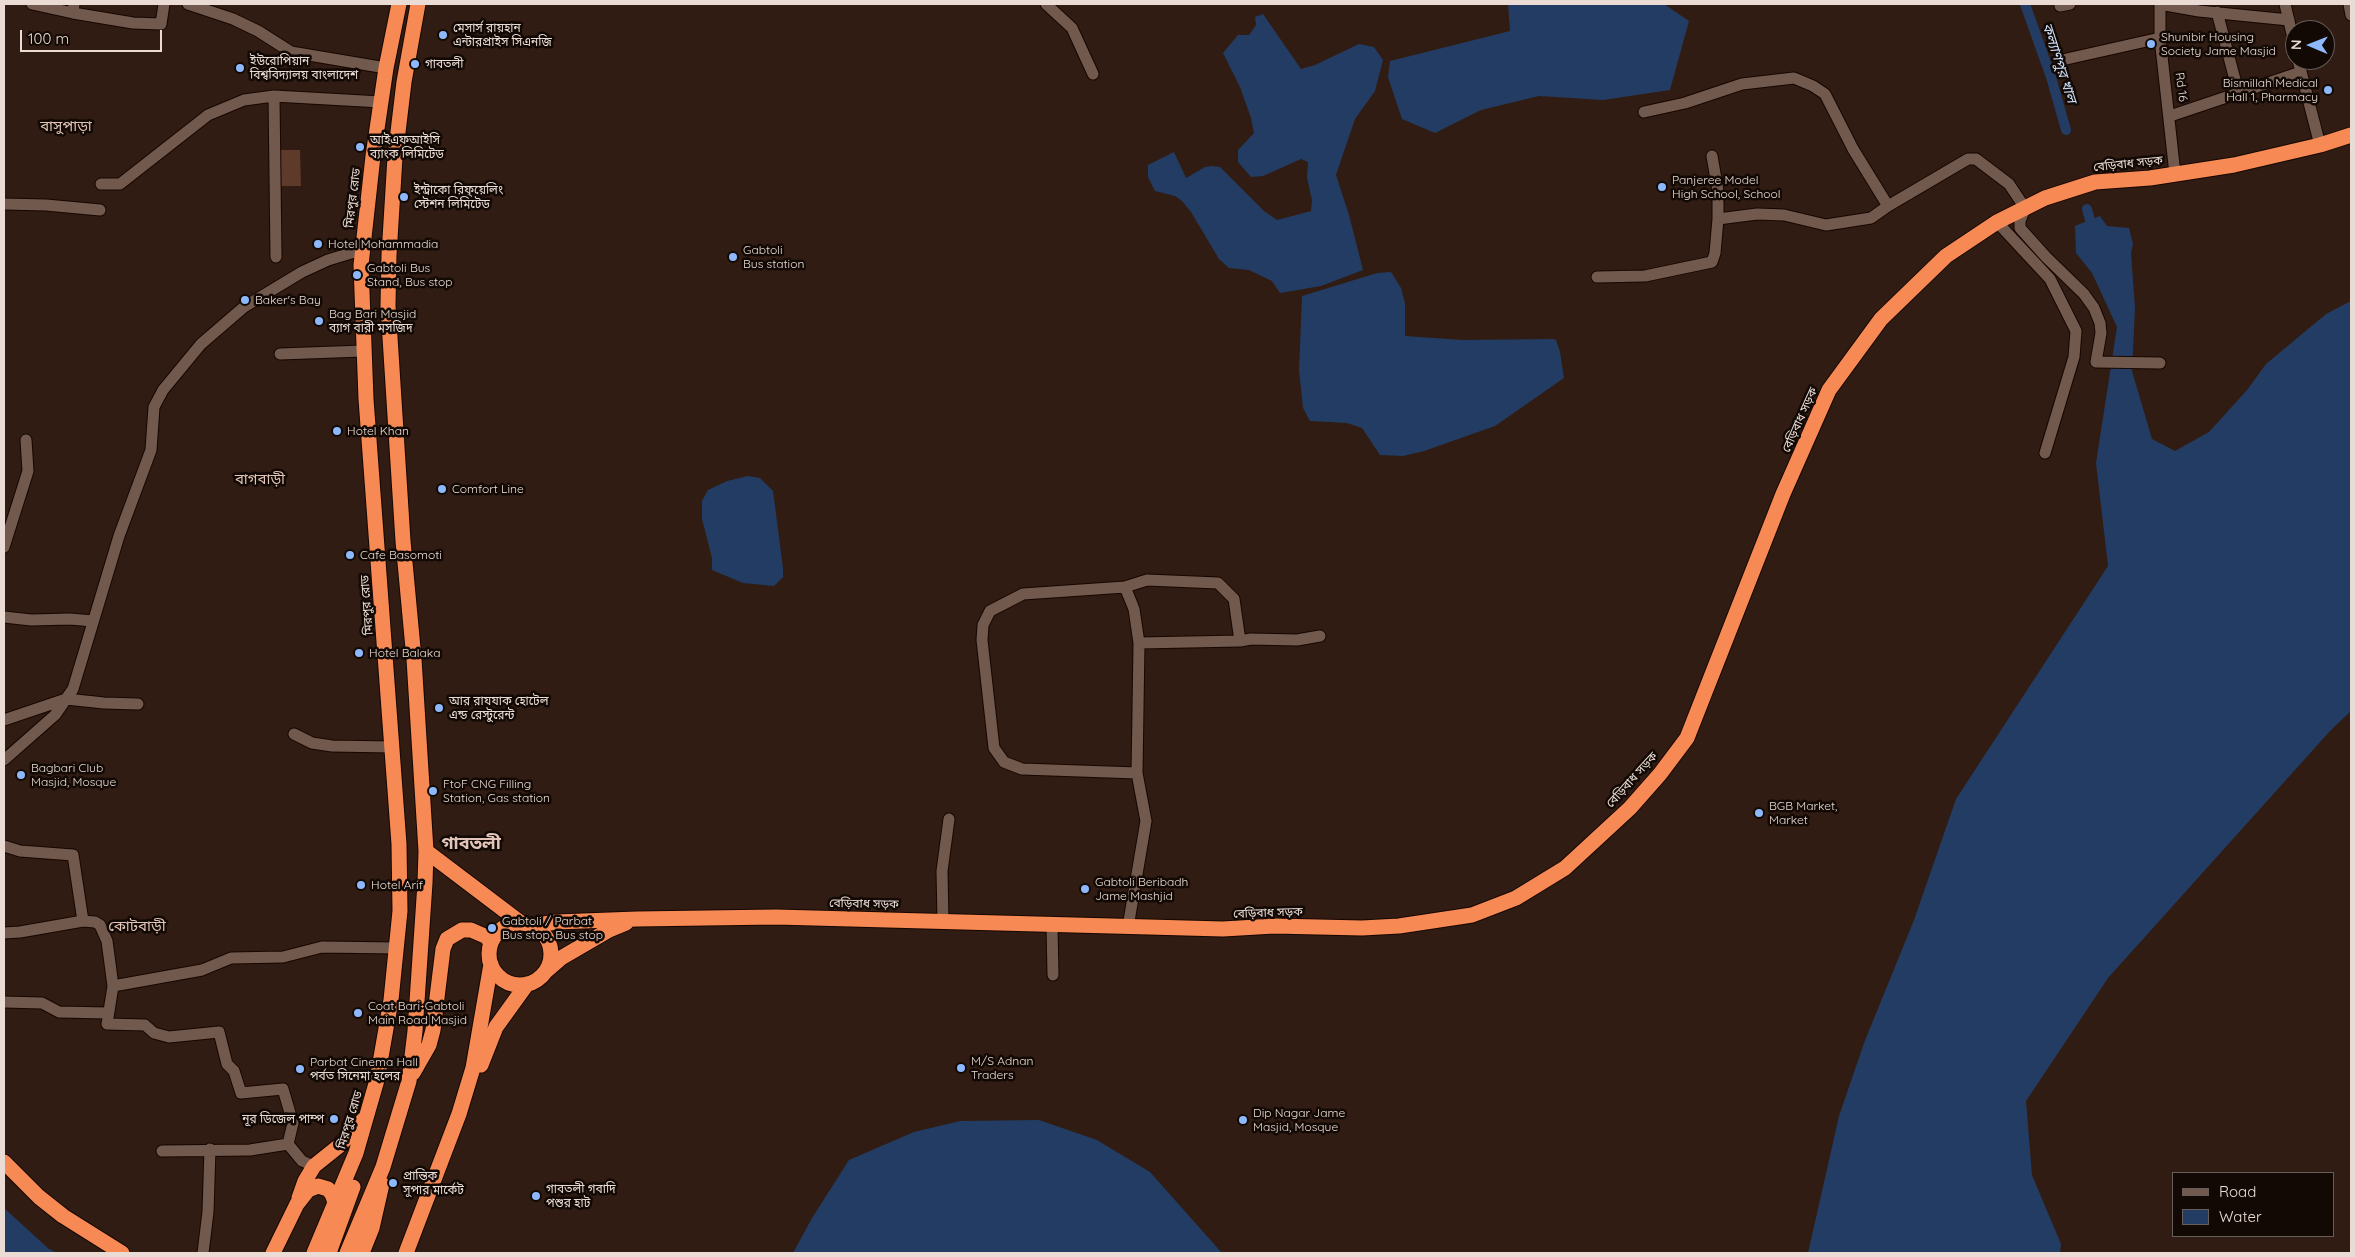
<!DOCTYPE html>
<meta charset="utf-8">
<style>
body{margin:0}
#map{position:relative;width:2355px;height:1257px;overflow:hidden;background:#301c12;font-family:Quicksand,sans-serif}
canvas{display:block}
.frame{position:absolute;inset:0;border:5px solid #eadcd5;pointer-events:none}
.legend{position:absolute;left:2172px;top:1172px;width:162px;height:65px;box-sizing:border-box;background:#120905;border:1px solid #685d58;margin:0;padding:6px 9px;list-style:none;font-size:15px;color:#eadcd5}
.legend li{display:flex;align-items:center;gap:10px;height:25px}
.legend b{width:25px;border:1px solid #685d58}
.north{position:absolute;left:2285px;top:20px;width:50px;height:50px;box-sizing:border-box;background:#120905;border:1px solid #685d58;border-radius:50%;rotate:271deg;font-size:14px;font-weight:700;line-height:20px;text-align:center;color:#eadcd5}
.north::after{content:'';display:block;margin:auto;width:18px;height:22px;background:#8db9fc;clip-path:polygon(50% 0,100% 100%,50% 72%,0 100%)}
.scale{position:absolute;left:20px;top:30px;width:142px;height:22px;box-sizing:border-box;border:2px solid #eadcd5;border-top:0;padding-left:6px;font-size:15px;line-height:18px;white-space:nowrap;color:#eadcd5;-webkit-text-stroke:4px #120905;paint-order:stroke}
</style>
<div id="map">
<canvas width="2355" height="1257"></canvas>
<div class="frame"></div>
<ul class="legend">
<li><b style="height:6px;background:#71594d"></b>Road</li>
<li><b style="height:14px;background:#233c63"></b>Water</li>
</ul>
<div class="north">N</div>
<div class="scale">100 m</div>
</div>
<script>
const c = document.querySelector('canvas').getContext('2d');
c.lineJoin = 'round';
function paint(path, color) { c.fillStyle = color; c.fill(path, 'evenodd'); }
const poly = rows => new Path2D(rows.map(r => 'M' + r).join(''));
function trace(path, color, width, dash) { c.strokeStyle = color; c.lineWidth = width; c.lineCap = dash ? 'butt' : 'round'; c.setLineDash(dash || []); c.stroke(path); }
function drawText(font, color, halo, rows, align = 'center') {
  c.font = font + ' Quicksand,"Noto Sans Bengali",sans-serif'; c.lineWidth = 5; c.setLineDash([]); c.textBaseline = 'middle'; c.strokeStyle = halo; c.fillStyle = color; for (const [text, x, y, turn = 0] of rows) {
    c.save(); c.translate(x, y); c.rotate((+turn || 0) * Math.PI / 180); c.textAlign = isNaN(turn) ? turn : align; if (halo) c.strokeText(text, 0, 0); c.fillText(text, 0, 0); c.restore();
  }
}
paint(poly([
 [280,150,300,150,301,186,281,186]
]), '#5d3a29');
paint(poly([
 [1508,4,1664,4,1689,21,1670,90,1603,100,1539,96,1481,110,1435,133,1402,119,1388,77,1390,61,1510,31],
 [1263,14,1301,69,1315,65,1359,44,1374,47,1383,60,1375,91,1355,119,1336,175,1349,215,1363,270,1321,286,1280,293,1272,281,1249,270,1229,268,1219,259,1191,212,1182,201,1175,196,1155,191,1148,177,1148,165,1174,152,1186,178,1205,167,1212,166,1220,167,1264,211,1277,220,1311,211,1312,200,1307,178,1308,162,1301,159,1263,176,1251,177,1238,162,1238,150,1254,133,1251,118,1240,87,1223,53,1238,35,1249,35,1256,25,1255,17],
 [2100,216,2107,226,2129,228,2133,244,2131,253,2135,308,2132,371,2152,439,2175,451,2209,432,2247,390,2266,364,2326,314,2351,301,2351,711,2330,731,2108,978,2026,1101,2032,1175,2061,1244,2060,1253,1808,1253,1839,1116,1864,1043,1914,920,1956,799,2108,566,2096,463,2117,327,2092,273,2076,253,2075,226],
 [1391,272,1401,288,1405,303,1405,336,1463,340,1553,339,1556,340,1560,352,1564,378,1495,426,1424,451,1403,456,1380,455,1362,428,1347,423,1310,421,1303,408,1299,370,1302,296,1377,273],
 [748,476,760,478,773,491,783,568,783,577,774,586,743,583,712,570,712,558,702,519,702,501,708,490,727,481],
 [1039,1120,1097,1140,1150,1172,1222,1253,793,1253,812,1218,849,1160,914,1132,960,1121],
 [4,1208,49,1249,57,1253,4,1253]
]), '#233c63');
trace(poly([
 [2025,4,2051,77,2066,130],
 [2087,209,2090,220]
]), '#233c63', 10);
const street = poly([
 [32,4,73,13,74,4],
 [188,4,233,19,258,31,291,52,386,68],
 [1046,4,1072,28,1093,74],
 [2160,4,2160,38,2175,174],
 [2160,4,2199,11,2289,20],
 [2285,4,2295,47],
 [2349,4,2351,15],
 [2060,6,2070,4],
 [2217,12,2238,91],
 [73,13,133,23,161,24,164,4],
 [2062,60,2160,38],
 [2298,60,2320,145],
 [274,96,276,257],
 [1644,112,1685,103,1742,84,1794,78,1813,86,1825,94,1853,149,1888,206,1968,159,1976,159,2009,184,2025,208,2020,221,2020,228,2046,257,2084,294,2094,308,2100,323,2101,333,2096,362,2160,363],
 [2170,116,2301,72],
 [101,184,120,184,208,115,244,100,274,96,381,102],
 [4,204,46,205,100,210],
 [1718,219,1757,214,1784,215,1826,225,1871,218,1888,206],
 [1997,222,2050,279,2076,331,2074,357,2045,453],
 [1597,277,1645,276,1712,262,1715,253,1718,219,1718,191,1712,156],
 [280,354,363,351],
 [4,547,28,471,26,440],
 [1125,587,1134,609,1139,643,1137,773,1146,821,1128,927],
 [4,617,31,620,70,619,93,621],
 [1139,643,1240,641,1251,639,1297,640,1320,636],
 [4,720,66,699,104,703,138,704],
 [294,734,312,743,332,746,391,747],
 [4,760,55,715,73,689,119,536,151,450,154,407,163,390,201,344,244,307,302,272,328,260,361,250],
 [1137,773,1022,769,1004,762,994,748,982,640,983,625,990,611,1023,594,1125,587,1147,580,1218,583,1234,599,1240,641],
 [4,846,20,851,73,855,83,921],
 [943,921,942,871,949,819],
 [1052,926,1053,975],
 [4,933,20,932,83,921,95,922,100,925,107,941,113,986,107,1024,145,1025,154,1033,169,1037,219,1032,227,1064,234,1071,241,1093,283,1089,293,1123,288,1144,302,1161,314,1166],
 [113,986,202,970,231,958,283,957,322,947,397,948],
 [4,1002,42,1003,59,1012,108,1013],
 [162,1151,250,1150,288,1144],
 [203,1253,208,1212,210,1149]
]);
const highway = poly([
 [426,851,521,923],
 '489 954a31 31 0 1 1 62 0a31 31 0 1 1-62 0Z',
 [532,926,556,922,637,919,776,917,1223,929,1274,926,1362,928,1399,926,1472,915,1516,898,1565,868,1630,808,1660,774,1687,738,1783,494,1829,390,1881,319,1946,256,1997,222,2045,198,2095,182,2150,178,2234,165,2320,145,2351,135],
 [546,971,561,958,609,930,626,923],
 [481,1065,496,1027,527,984],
 [413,1073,429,1045,433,1030,443,949,447,939,462,930,471,930,487,937,491,943],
 [4,1162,39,1197,63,1216,122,1253],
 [299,1198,305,1181,314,1166,339,1146,364,1119],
 [273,1253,297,1204,308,1190,318,1186,328,1189,332,1194,337,1208],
 [314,1253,356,1153,377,1080,391,1000,400,911,399,844,366,399,361,265,373,156,386,68,399,4],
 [329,1253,353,1187],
 [347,1253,383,1167,409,1081,415,1031,425,883,426,851,414,659,403,541,388,306,389,255,395,157,404,82,418,4],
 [362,1253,372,1228,382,1184],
 [406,1253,459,1114,473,1068,491,964]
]);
trace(street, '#170601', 13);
trace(highway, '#170601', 17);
trace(street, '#71594d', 11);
trace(highway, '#f78a54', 15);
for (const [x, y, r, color] of [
 [443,35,5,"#8db9fc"],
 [2151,44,5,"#8db9fc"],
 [415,64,5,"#8db9fc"],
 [240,68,5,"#8db9fc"],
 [2328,90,5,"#8db9fc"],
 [360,147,5,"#8db9fc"],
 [1662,187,5,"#8db9fc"],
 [404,197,5,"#8db9fc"],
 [318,244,5,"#8db9fc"],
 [733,257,5,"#8db9fc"],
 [357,275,5,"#8db9fc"],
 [245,300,5,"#8db9fc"],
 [319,321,5,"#8db9fc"],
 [337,431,5,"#8db9fc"],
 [442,489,5,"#8db9fc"],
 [350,555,5,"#8db9fc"],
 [359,653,5,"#8db9fc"],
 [439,708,5,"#8db9fc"],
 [21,775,5,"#8db9fc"],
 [433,791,5,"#8db9fc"],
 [1759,813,5,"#8db9fc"],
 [361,885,5,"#8db9fc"],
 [1085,889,5,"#8db9fc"],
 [492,928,5,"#8db9fc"],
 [358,1013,5,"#8db9fc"],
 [961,1068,5,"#8db9fc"],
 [300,1069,5,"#8db9fc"],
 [334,1119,5,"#8db9fc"],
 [1243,1120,5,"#8db9fc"],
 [393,1183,5,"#8db9fc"],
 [536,1196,5,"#8db9fc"]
]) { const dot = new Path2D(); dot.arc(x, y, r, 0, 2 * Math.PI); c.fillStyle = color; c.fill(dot); trace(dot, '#120905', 2); }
drawText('12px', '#eadcd5', '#120905', [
 ["মেসার্স রায়হান",453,28],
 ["এন্টারপ্রাইস সিএনজি",453,42],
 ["Shunibir Housing",2161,37],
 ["Society Jame Masjid",2161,51],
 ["ইউরোপিয়ান",250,61],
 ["বিশ্ববিদ্যালয় বাংলাদেশ",250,75],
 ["গাবতলী",425,64],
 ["Bismillah Medical",2318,83,"right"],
 ["Hall 1, Pharmacy",2318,97,"right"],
 ["আইএফআইসি",370,140],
 ["ব্যাংক লিমিটেড",370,154],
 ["Panjeree Model",1672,180],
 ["High School, School",1672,194],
 ["ইন্ট্রাকো রিফুয়েলিং",414,190],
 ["স্টেশন লিমিটেড",414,204],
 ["Hotel Mohammadia",328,244],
 ["Gabtoli",743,250],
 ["Bus station",743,264],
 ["Gabtoli Bus",367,268],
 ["Stand, Bus stop",367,282],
 ["Baker's Bay",255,300],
 ["Bag Bari Masjid",329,314],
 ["ব্যাগ বারী মসজিদ",329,328],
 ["Hotel Khan",347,431],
 ["Comfort Line",452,489],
 ["Cafe Basomoti",360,555],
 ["Hotel Balaka",369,653],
 ["আর রাযযাক হোটেল",449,701],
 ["এন্ড রেস্টুরেন্ট",449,715],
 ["Bagbari Club",31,768],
 ["Masjid, Mosque",31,782],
 ["FtoF CNG Filling",443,784],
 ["Station, Gas station",443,798],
 ["BGB Market,",1769,806],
 ["Market",1769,820],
 ["Gabtoli Beribadh",1095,882],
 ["Jame Mashjid",1095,896],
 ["Hotel Arif",371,885],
 ["Gabtoli / Parbat",502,921],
 ["Bus stop, Bus stop",502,935],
 ["Coat Bari-Gabtoli",368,1006],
 ["Main Road Masjid",368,1020],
 ["M/S Adnan",971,1061],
 ["Traders",971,1075],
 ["Parbat Cinema Hall",310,1062],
 ["পর্বত সিনেমা হলের",310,1076],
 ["Dip Nagar Jame",1253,1113],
 ["Masjid, Mosque",1253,1127],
 ["নূর ডিজেল পাম্প",324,1119,"right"],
 ["প্রান্তিক",403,1176],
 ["সুপার মার্কেট",403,1190],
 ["গাবতলী গবাদি",546,1189],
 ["পশুর হাট",546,1203]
], 'left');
drawText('12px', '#eadcd5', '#120905', [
 ["Rd 16",2181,87,82],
 ["বেড়িবাধ সড়ক",2128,164,-6],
 ["মিরপুর রোড",353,198,-83],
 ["বেড়িবাধ সড়ক",1800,420,-66],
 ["মিরপুর রোড",367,605,-94],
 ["বেড়িবাধ সড়ক",1632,780,-48],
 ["বেড়িবাধ সড়ক",864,904,1],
 ["বেড়িবাধ সড়ক",1268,913,-2],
 ["মিরপুর রোড",350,1120,-73]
]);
drawText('italic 14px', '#cee0fb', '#120905', [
 ["কল্যাণপুর খাল",2059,63,72]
]);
drawText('15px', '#e2c5b8', '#120905', [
 ["বাসুপাড়া",66,126],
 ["বাগবাড়ী",260,479],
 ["কোটবাড়ী",137,926]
]);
drawText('bold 18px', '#e2c5b8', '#120905', [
 ["গাবতলী",471,844]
]);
</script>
